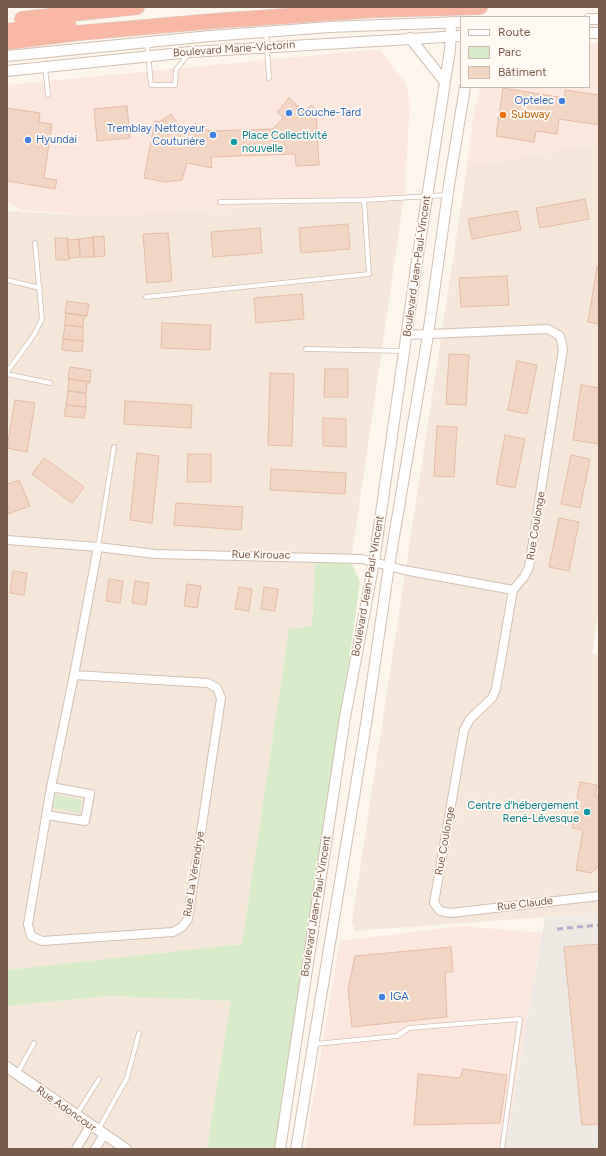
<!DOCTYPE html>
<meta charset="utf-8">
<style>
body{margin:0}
#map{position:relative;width:606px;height:1156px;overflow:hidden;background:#fdf6ec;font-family:Figtree,sans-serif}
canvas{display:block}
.frame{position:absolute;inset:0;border:8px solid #7a5c4d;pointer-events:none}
.legend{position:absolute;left:460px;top:16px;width:130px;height:72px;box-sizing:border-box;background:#fffaf3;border:1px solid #cabbb1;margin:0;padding:5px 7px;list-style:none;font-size:12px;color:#7a5c4d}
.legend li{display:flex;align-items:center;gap:8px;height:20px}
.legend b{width:20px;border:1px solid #cabbb1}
</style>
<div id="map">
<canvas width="606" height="1156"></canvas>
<div class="frame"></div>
<ul class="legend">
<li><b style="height:5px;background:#fff"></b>Route</li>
<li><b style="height:11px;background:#d8ecc9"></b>Parc</li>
<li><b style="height:11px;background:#f3d5c3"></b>Bâtiment</li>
</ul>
</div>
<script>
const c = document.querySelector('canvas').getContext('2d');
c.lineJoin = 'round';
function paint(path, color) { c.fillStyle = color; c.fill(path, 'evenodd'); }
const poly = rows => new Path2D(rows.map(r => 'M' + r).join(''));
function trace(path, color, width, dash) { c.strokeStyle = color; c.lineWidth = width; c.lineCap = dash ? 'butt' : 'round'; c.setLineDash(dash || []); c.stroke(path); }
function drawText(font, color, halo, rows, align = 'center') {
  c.font = font + ' Figtree,sans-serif'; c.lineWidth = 3.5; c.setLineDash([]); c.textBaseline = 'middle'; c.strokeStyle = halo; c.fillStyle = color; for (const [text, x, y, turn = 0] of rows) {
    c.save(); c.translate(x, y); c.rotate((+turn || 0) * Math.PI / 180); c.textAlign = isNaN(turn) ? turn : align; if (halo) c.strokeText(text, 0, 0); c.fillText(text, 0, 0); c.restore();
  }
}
paint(poly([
 [599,143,599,611,592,653,599,655,599,913,355,931,352,921,467,167],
 [404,197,351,562,315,560,312,626,289,629,242,944,7,970,7,211,101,216],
 [109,996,231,1001,207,1149,7,1149,7,1006]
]), '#f5e8da');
paint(poly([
 [589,43,599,43,599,143,467,167,473,119,480,87,589,87],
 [380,49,406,84,410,104,404,197,101,216,22,210,7,202,7,85],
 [462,926,542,933,505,1149,305,1149,340,941]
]), '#fde8e0');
paint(poly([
 [599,913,599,1149,505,1149,545,917]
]), '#efe9e4');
paint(poly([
 [315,560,351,562,360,582,311,938,279,1149,207,1149,231,1001,109,996,7,1006,7,970,242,944,289,629,312,626],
 [55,795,82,800,80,813,53,808]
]), '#d8ecc9');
const building = poly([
 [503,88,564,98,565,90,599,95,599,125,559,119,557,134,536,131,534,142,496,136,503,88],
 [289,98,305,112,311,105,316,110,319,165,296,166,295,154,211,157,212,168,187,163,182,180,166,182,144,178,155,121,159,122,171,114,176,122,175,125,211,131,273,129,283,118,277,112,289,98],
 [127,106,130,138,97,141,94,109,127,106],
 [7,108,40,113,39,122,52,124,44,178,57,180,55,189,7,181,7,108],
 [585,199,589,219,540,228,536,208,585,199],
 [517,211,521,230,472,239,468,219,517,211],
 [348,224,350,249,301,253,299,228,348,224],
 [260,228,262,253,213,257,211,232,260,228],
 [168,233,172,281,147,283,143,234,168,233],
 [104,236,105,256,94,257,93,237,104,236],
 [93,237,94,257,80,257,79,239,93,237],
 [55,238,67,238,69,260,56,260,55,238],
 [67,238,70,240,79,239,80,257,69,258,67,238],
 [597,267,599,267,599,324,588,322,597,267],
 [507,276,509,305,461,307,459,278,507,276],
 [302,294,304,319,256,323,254,298,302,294],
 [67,301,89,304,87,316,65,313,67,301],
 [66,313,87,316,84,318,83,327,65,325,66,313],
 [162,323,211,325,210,350,161,348,162,323],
 [65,325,83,327,83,341,63,339,65,325],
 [63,339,83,341,82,352,62,350,63,339],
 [449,354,469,355,466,405,446,404,449,354],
 [517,361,537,365,527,414,508,410,517,361],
 [70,367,91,370,90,382,68,379,70,367],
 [325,369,348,369,348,397,324,397,325,369],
 [270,373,294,374,292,446,268,445,270,373],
 [69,379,90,382,87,384,86,393,68,391,69,379],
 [581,385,599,388,599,444,573,440,581,385],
 [68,391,86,393,86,407,66,405,68,391],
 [15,400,35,403,27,452,7,448,15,400],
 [125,401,192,405,191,428,124,424,125,401],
 [66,405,86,407,84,418,64,416,66,405],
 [323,418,346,419,346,447,323,446,323,418],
 [437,426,457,427,454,477,434,476,437,426],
 [505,435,525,439,515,488,496,484,505,435],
 [137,453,159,456,152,523,130,520,137,453],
 [188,454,211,454,211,482,187,482,188,454],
 [571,455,590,459,580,508,561,504,571,455],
 [44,458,84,487,72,503,32,474,44,458],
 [271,469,346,473,345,494,270,490,271,469],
 [19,480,30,506,8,514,7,484,19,480],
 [176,503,243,507,241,530,174,525,176,503],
 [559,518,579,522,569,571,549,567,559,518],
 [13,571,27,573,24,595,10,593,13,571],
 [109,579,123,581,120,603,106,601,109,579],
 [135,581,149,583,146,605,132,603,135,581],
 [187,584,201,586,197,608,184,606,187,584],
 [239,587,252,589,249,611,235,609,239,587],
 [264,587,278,589,275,611,261,609,264,587],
 [580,782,597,785,595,796,599,797,599,866,591,873,576,870,583,830,572,828,580,782],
 [599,944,599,1124,582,1125,564,947,599,944],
 [451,947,453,972,445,972,447,1017,352,1027,348,990,355,956,451,947],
 [463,1069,507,1075,500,1123,414,1125,418,1074,460,1078,463,1069]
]);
paint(building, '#f3d5c3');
trace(building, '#e6bba3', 1);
const service = poly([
 [266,32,269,78],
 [147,42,151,85,175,85,176,70,189,53],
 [45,67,48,95],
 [220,202,364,200,447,195],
 [7,280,40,288],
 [146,297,369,274,364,200],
 [306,349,404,351],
 [7,372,34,335,42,319,35,243],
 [7,374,50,383],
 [98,547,114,447],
 [315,1044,397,1036,409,1028,520,1019,502,1149],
 [17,1074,34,1043],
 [77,1114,99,1079],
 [98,1130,127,1078,139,1033]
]);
const minor = poly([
 [406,335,548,329,560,336,563,349,529,567,524,577,513,590,496,689,492,698,470,719,464,730,434,903,440,911,451,913,599,896],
 [7,540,98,547,155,554,362,559,404,570,513,590],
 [74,675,208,683,217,688,221,698,188,919,182,927,173,932,42,941,31,936,28,924,51,787,74,675,98,547],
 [46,815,85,821,90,794,51,787],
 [76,1149,90,1126],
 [95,1149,104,1135]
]);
const tertiary = poly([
 [589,19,599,19],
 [589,33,599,33],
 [410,38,445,82],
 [7,56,210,36,330,27,461,22],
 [7,71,190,52,461,36],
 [7,1067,126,1149],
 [280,1149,345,717,374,562,416,268,450,50,451,22],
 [296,1149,366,724,389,566,428,335,449,185,465,87]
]);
const motorway = poly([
 [22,19,137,7],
 [7,31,68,24],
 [7,42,78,33,214,21,374,10,480,7]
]);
trace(service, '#d1beb0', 5.5);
trace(minor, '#d1beb0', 10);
trace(tertiary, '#d1beb0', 12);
trace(motorway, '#dad1cd', 16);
trace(service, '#fff', 4);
trace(minor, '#fff', 8);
trace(tertiary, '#fff', 10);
trace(motorway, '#f7b7a3', 15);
trace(poly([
 [557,929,599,925]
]), '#b9a8c9', 3, [6, 4]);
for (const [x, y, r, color] of [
 [562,101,4,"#3f7fe0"],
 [289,113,4,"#3f7fe0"],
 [503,115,4,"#e8710a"],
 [213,135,4,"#3f7fe0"],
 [28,140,4,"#3f7fe0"],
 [234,142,4,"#0f9aa8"],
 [587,812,4,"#0f9aa8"],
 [382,997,4,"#3f7fe0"]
]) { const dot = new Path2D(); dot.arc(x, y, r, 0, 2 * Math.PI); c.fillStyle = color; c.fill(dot); trace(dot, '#fffaf3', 1.5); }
drawText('11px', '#7a5c4d', '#fffaf3', [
 ["Boulevard Marie-Victorin",234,49,-4],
 ["Boulevard Jean-Paul-Vincent",417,266,-82],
 ["Rue Coulonge",536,526,-81],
 ["Rue Kirouac",261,555,1],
 ["Boulevard Jean-Paul-Vincent",368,586,-80],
 ["Rue Coulonge",445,841,-80],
 ["Rue La Vérendrye",194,874,-81],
 ["Rue Claude",525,904,-7],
 ["Boulevard Jean-Paul-Vincent",316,906,-81],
 ["Rue Adoncour",66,1109,35]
]);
drawText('11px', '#366cbe', '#fffaf3', [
 ["Optelec",554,101,"right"],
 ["Couche-Tard",297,113],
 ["Tremblay Nettoyeur",205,129,"right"],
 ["Couturière",205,142,"right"],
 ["Hyundai",36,140],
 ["IGA",390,997]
], 'left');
drawText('11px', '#c56008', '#fffaf3', [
 ["Subway",511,115]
], 'left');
drawText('11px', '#0d838f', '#fffaf3', [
 ["Place Collectivité",242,136],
 ["nouvelle",242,149],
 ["Centre d'hébergement",579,806,"right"],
 ["René-Lévesque",579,819,"right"]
], 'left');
</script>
